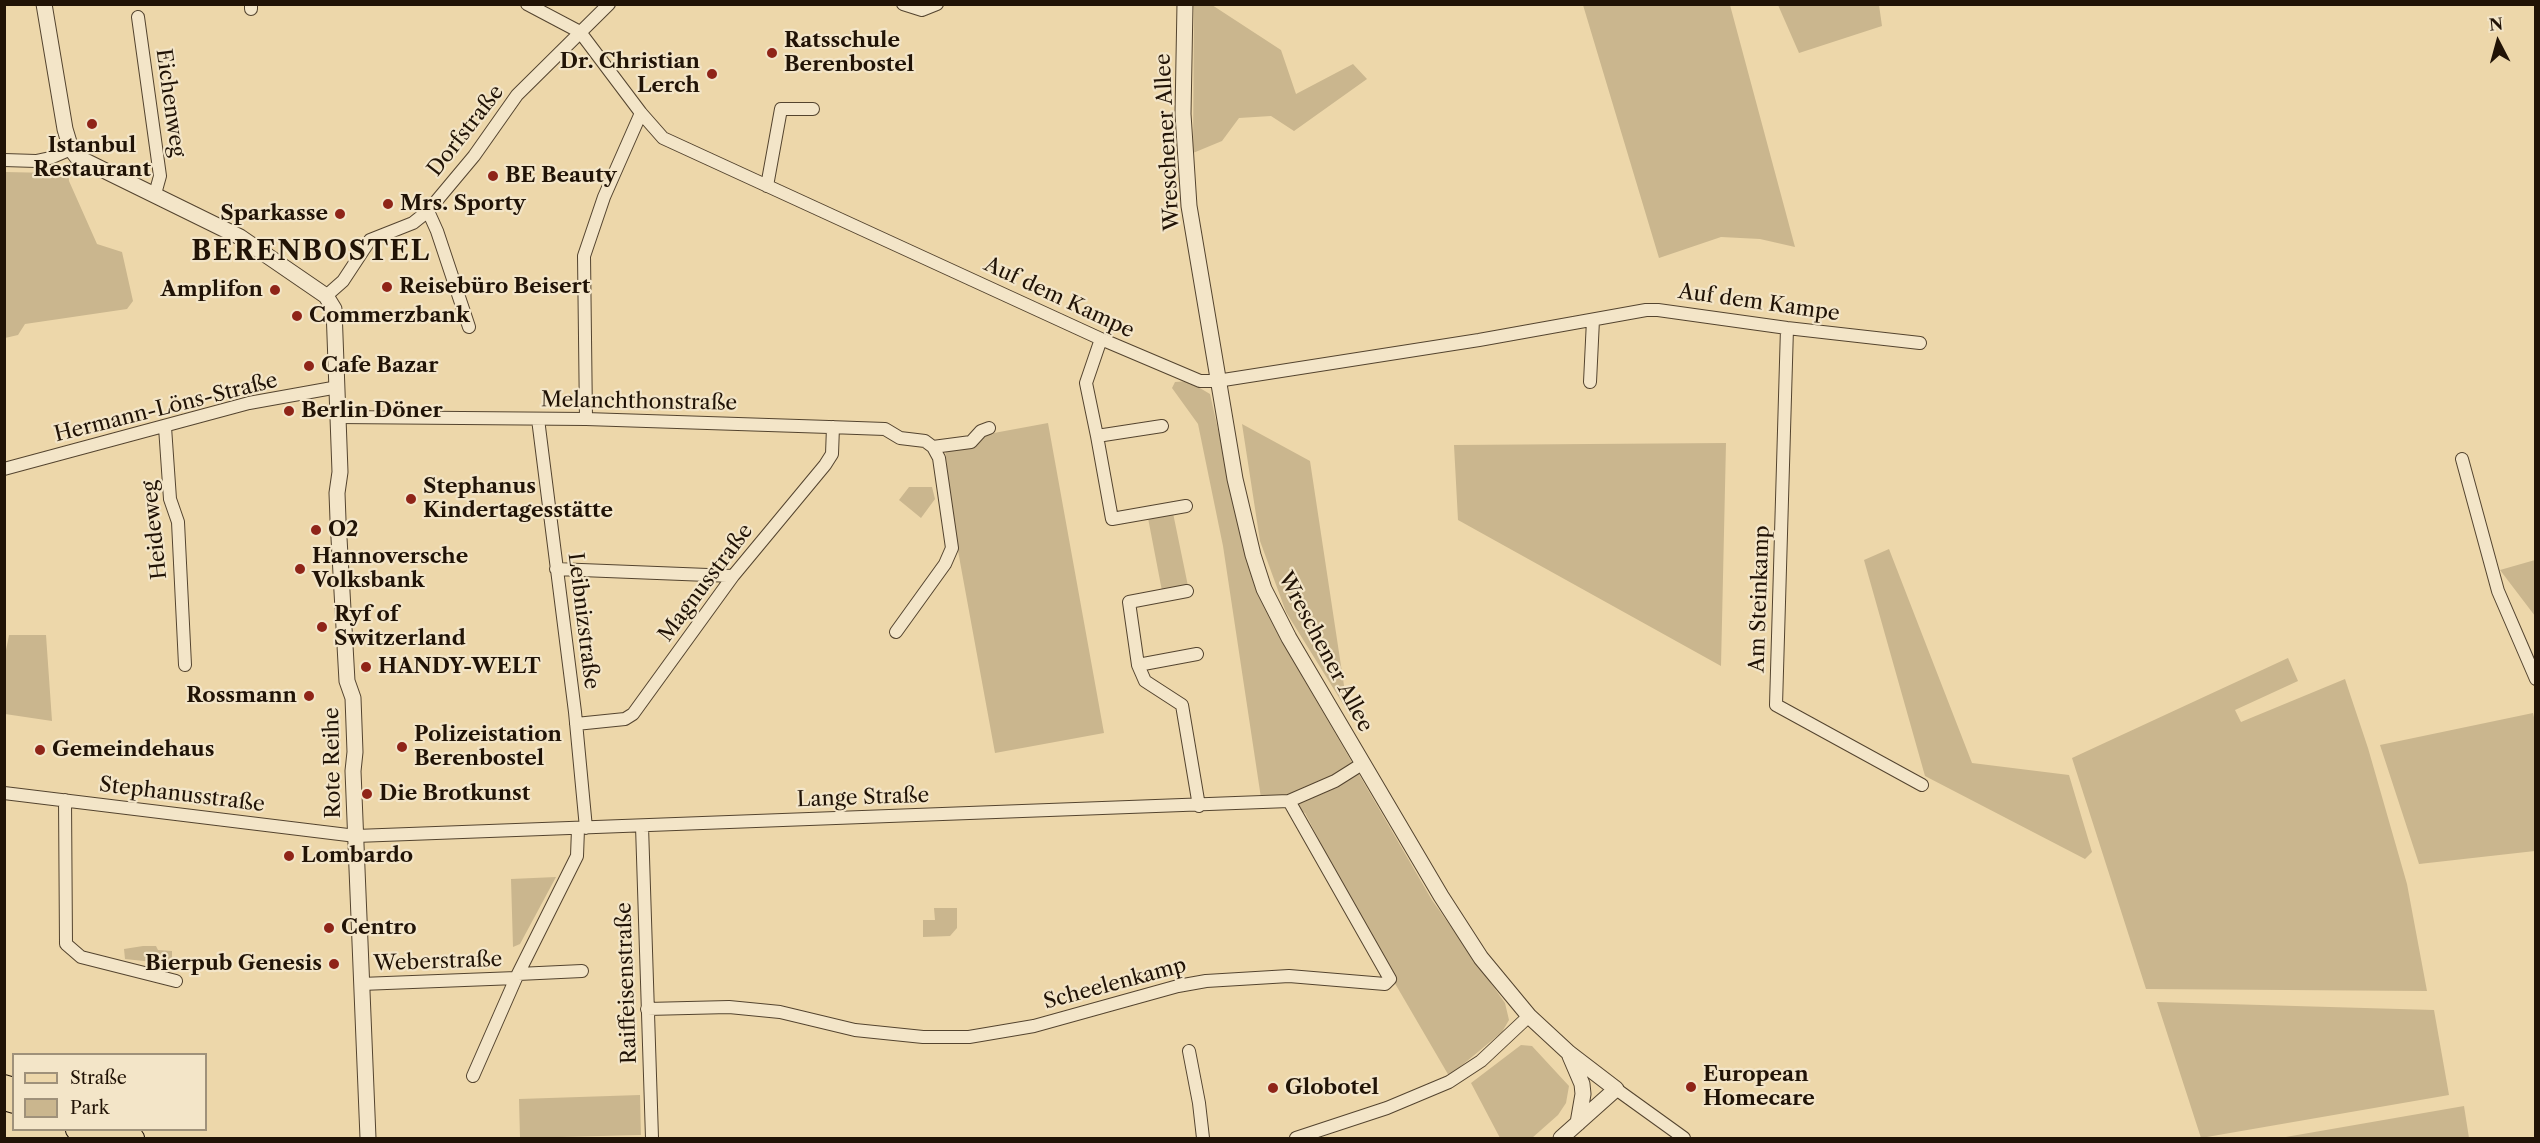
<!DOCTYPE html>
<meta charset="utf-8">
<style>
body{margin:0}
#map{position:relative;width:2540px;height:1143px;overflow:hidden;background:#edd7aa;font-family:"Libre Caslon Text",serif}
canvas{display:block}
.frame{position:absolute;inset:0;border:6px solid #211306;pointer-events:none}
.legend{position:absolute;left:12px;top:1053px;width:195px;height:78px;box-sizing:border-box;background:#f3e5c8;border:2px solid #9f917a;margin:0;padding:8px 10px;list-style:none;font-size:18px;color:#211306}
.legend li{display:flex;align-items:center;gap:12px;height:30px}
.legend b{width:30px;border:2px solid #9f917a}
.north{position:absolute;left:2468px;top:12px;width:60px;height:60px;-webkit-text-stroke:4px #f3e5c8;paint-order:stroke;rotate:354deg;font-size:16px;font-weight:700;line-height:24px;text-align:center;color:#211306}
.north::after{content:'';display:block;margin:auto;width:21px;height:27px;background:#211306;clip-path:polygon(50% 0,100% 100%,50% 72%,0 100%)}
</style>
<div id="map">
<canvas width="2540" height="1143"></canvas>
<div class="frame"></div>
<ul class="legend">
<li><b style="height:8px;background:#edd7aa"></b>Straße</li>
<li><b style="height:16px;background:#cab68e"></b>Park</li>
</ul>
<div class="north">N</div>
</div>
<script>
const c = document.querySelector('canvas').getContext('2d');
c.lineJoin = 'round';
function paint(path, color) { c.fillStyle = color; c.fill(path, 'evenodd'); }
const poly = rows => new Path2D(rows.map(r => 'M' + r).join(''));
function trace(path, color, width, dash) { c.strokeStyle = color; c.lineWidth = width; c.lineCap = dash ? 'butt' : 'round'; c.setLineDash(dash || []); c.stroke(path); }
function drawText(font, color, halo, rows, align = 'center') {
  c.font = font + ' "Libre Caslon Text",serif'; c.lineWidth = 4.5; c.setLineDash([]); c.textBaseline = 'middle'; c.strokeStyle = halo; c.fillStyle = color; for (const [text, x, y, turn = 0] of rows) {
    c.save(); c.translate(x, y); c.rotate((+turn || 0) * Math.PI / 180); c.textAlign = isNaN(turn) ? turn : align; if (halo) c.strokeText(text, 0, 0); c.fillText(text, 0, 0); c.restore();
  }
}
paint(poly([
 [1194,5,1212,5,1281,50,1296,94,1353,64,1367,79,1294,131,1271,116,1239,118,1222,141,1193,153],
 [1583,5,1730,5,1795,247,1760,239,1721,237,1659,258],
 [1778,5,1879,5,1882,26,1799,53],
 [68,170,69,181,97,244,122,252,133,301,127,309,25,324,18,335,5,338,5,172,52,173],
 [1188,381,1210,394,1230,483,1262,597,1303,678,1432,900,1505,1003,1509,1020,1502,1032,1449,1076,1379,956,1305,813,1261,798,1223,546,1198,424,1172,388,1175,382],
 [1048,423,1104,733,995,753,954,529,945,449,983,435],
 [1242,424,1310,461,1348,712,1286,612,1260,541],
 [1726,443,1721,666,1458,520,1454,445],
 [909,487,932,487,935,499,921,518,899,500],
 [1173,513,1188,586,1162,591,1148,518],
 [1889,549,1972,763,2069,775,2092,852,2085,859,1925,776,1864,560],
 [2535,560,2536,561,2535,616,2500,570],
 [9,635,46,635,52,721,5,714,5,655],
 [2288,658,2298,681,2235,710,2241,722,2345,679,2368,748,2407,884,2427,991,2146,989,2072,758],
 [2533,713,2536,726,2535,851,2419,864,2380,745],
 [556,877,520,944,513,947,511,879],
 [934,908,957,908,957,928,950,936,923,937,923,920,935,920],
 [143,946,156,946,158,950,172,951,172,964,125,959,124,949],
 [2157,1002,2434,1010,2449,1095,2201,1138],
 [1521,1045,1532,1046,1569,1086,1566,1103,1558,1115,1532,1138,1500,1138,1471,1083],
 [640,1095,641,1135,520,1138,519,1099],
 [2464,1106,2469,1138,2280,1138]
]), '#cab68e');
const minor = poly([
 [527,4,580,32,641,113,663,138,1101,339,1200,381,1217,381,1479,340,1646,310,1658,310,1787,328,1920,343],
 [903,4,922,10,937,4],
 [251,9,251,4],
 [138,17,160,176,155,194],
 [4,160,36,161,50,158,71,149],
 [767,186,781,109,813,109],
 [428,211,437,231,469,327],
 [326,296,343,281,370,240,413,223,428,211,474,156,517,95,609,4],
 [1787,328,1776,705,1922,785],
 [1101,339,1086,383,1097,436,1162,426],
 [1590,382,1593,320],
 [338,417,586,419,829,427,885,429,900,438,925,441,933,447,939,458,952,548,945,564,896,632],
 [538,419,575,712,586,828],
 [586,419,584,256,604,197,641,113],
 [165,427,170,499,178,522,185,665],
 [1097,436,1112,519,1186,506],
 [933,447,971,442,981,431,989,428],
 [2462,459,2498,591,2536,679],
 [4,469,249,403,338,387],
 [556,569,733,576],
 [1187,591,1129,602,1138,665,1197,654],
 [1138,665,1145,681,1182,705,1199,806],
 [576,724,625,719,633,714,733,576,825,465,832,454,833,427],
 [4,793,356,836,1289,801,1335,781,1362,764],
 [65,800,66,944,81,957,176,981],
 [642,826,652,1138],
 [518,974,582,971],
 [361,984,516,978],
 [647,1009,729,1007,780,1012,855,1030,923,1037,969,1037,1034,1026,1178,986,1206,981,1289,976,1385,984,1390,979,1289,801],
 [1189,1051,1199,1103,1203,1138],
 [473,1076,516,978,577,856,578,829],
 [1616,1089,1684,1138],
 [1296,1138,1387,1108,1449,1082,1481,1061,1529,1016]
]);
const tertiary = poly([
 [44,4,65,129,71,149,77,157,240,237,326,296,334,309,340,472,337,493,338,520,347,681,353,698,355,752,353,771,368,1138],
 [1185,4,1183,114,1189,206,1235,479,1253,555,1264,589,1289,638,1441,896,1481,958,1529,1016,1569,1053,1616,1089,1561,1138],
 [1570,1056,1582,1084,1583,1094,1578,1123]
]);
const primary = poly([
 [4,1085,14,1088],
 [4,1100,14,1103],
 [76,1130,97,1138],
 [113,1130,134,1138]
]);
trace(minor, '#54442f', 14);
trace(tertiary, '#54442f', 17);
trace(primary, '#211306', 22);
trace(minor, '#f3e5c8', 12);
trace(tertiary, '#f3e5c8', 15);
trace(primary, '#edd7aa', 20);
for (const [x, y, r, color] of [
 [772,53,6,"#8f2418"],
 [712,74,6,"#8f2418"],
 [92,124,6,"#8f2418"],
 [493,176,6,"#8f2418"],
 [388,204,6,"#8f2418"],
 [340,214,6,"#8f2418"],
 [387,287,6,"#8f2418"],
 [275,290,6,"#8f2418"],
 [297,316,6,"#8f2418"],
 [309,366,6,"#8f2418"],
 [289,411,6,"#8f2418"],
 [411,499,6,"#8f2418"],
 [316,530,6,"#8f2418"],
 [300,569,6,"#8f2418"],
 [322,627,6,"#8f2418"],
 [366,667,6,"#8f2418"],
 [309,696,6,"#8f2418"],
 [402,747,6,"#8f2418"],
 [40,750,6,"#8f2418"],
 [367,794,6,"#8f2418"],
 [289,856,6,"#8f2418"],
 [329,928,6,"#8f2418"],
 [334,964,6,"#8f2418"],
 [1691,1087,6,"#8f2418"],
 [1273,1088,6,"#8f2418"]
]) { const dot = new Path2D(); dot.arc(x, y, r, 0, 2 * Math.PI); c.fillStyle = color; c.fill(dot); trace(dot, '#f3e5c8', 2); }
drawText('bold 21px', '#211306', '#f3e5c8', [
 ["Ratsschule",784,41],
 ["Berenbostel",784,65],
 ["Dr. Christian",700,62,"right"],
 ["Lerch",700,86,"right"],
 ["Istanbul",92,146,"center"],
 ["Restaurant",92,170,"center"],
 ["BE Beauty",505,176],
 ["Mrs. Sporty",400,204],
 ["Sparkasse",328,214,"right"],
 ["Reisebüro Beisert",399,287],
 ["Amplifon",263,290,"right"],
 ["Commerzbank",309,316],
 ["Cafe Bazar",321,366],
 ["Berlin Döner",301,411],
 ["Stephanus",423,487],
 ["Kindertagesstätte",423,511],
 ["O2",328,530],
 ["Hannoversche",312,557],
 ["Volksbank",312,581],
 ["Ryf of",334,615],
 ["Switzerland",334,639],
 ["HANDY-WELT",378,667],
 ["Rossmann",297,696,"right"],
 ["Polizeistation",414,735],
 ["Berenbostel",414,759],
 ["Gemeindehaus",52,750],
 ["Die Brotkunst",379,794],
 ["Lombardo",301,856],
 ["Centro",341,928],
 ["Bierpub Genesis",322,964,"right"],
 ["European",1703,1075],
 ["Homecare",1703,1099],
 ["Globotel",1285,1088]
], 'left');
drawText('21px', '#211306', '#f3e5c8', [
 ["Eichenweg",170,103,82],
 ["Dorfstraße",466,131,-52],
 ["Wreschener Allee",1168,142,-93],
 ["Auf dem Kampe",1059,298,25],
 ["Auf dem Kampe",1759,303,8],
 ["Melanchthonstraße",639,402,1],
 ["Hermann-Löns-Straße",166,408,-14],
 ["Heideweg",155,530,-96],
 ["Magnusstraße",706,583,-53],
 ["Am Steinkamp",1760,599,-88],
 ["Leibnizstraße",583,621,83],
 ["Wreschener Allee",1325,652,62],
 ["Rote Reihe",333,763,-91],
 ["Stephanusstraße",182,795,7],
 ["Lange Straße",863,798,-2],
 ["Weberstraße",438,962,-2],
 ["Raiffeisenstraße",627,983,-92],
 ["Scheelenkamp",1115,984,-15]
]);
c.letterSpacing = '1.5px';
drawText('bold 27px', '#211306', '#f3e5c8', [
 ["BERENBOSTEL",311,252]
]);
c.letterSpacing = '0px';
</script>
